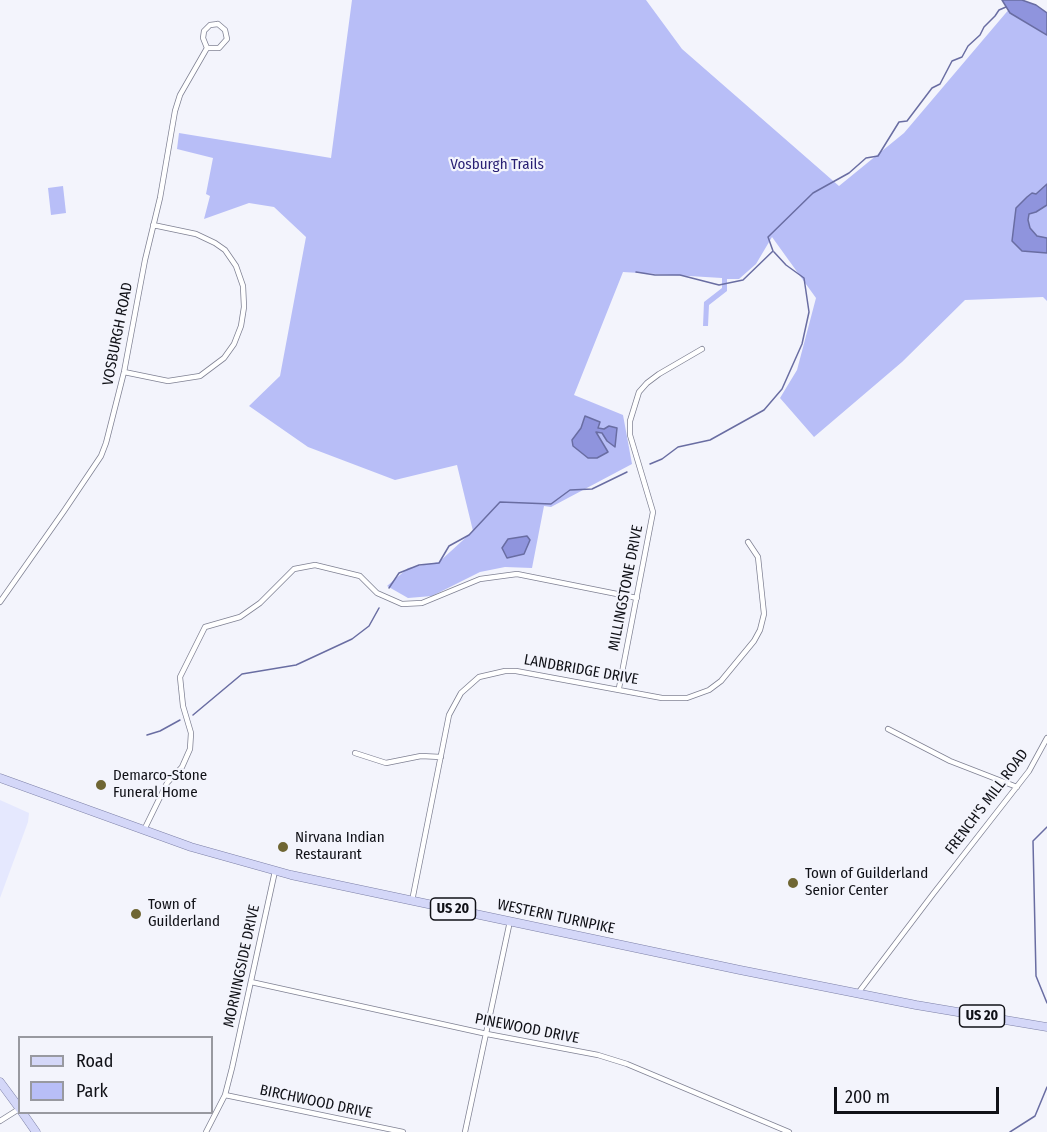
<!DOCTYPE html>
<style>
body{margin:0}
#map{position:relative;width:1047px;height:1132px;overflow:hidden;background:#f3f4fc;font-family:"Fira Sans Condensed",sans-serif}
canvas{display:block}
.legend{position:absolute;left:18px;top:1036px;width:195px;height:78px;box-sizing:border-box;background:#f3f4fc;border:2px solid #9899a0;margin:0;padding:8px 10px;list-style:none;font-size:18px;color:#101117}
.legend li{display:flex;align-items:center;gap:12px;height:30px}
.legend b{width:30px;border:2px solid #9899a0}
.scale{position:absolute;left:834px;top:1087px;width:165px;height:27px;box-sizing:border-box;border:3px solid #101117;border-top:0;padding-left:8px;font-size:18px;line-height:21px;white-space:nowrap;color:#101117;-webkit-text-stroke:4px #f3f4fc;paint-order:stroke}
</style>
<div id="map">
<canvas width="1047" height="1132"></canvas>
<ul class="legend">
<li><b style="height:8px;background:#d4d7f8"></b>Road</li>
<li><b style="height:16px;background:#b8bef7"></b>Park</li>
</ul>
<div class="scale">200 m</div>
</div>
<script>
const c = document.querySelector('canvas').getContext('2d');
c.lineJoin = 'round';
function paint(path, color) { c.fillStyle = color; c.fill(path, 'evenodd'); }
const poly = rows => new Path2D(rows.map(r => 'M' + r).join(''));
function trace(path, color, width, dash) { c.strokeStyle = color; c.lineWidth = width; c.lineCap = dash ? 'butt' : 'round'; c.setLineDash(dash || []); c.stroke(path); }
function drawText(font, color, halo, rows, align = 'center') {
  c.font = font + ' "Fira Sans Condensed",sans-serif'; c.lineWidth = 4.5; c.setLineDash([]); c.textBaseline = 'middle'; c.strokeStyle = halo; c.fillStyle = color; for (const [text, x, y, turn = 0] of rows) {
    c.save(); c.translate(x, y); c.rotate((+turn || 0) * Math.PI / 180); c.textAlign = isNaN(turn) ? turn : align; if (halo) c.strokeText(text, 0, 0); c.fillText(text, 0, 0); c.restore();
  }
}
paint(poly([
 [0,800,29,813,28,822,0,898]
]), '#e5e8fe');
paint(poly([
 [352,0,646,0,682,49,839,186,904,133,1016,1,1047,23,1047,301,1043,297,965,300,902,362,814,437,780,398,797,370,816,298,772,237,756,264,739,279,727,279,727,291,709,305,708,326,703,326,704,302,722,288,722,278,623,272,574,395,623,415,632,464,551,507,544,506,532,568,505,567,480,572,432,596,408,598,387,586,408,568,439,562,473,531,457,465,395,480,308,447,249,406,280,376,306,237,274,207,249,203,204,219,210,196,206,194,213,158,177,149,179,133,331,158],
 [63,186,66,213,51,215,48,188]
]), '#b8bef7');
const water = poly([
 [1002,0,1022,0,1036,5,1047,13,1047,35,1010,13,1002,0],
 [1047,184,1047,205,1036,212,1029,214,1028,220,1030,228,1037,236,1047,238,1047,253,1022,251,1012,241,1016,208,1027,197,1032,193,1036,194,1047,184],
 [585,416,600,422,598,428,604,429,609,426,617,428,615,447,607,441,602,433,596,432,608,452,597,458,588,458,573,446,572,440,581,428,585,416],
 [527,536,530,540,524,554,507,558,502,548,508,539,527,536]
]);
paint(water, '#8f94dd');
trace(water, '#696da2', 1.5);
trace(poly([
 [636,272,655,275,680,275,719,285,743,280,773,251,768,237,813,193,849,173,866,158,878,156,899,122,907,121,932,88,940,84,952,61,962,57,968,46,980,35,984,27,995,16,999,10,1006,7],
 [650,464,662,459,678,447,710,440,764,410,782,389,802,344,809,312,804,278,786,265,774,252],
 [389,588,399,573,419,565,439,563,449,546,469,535,500,502,551,504,570,490,592,489,627,472],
 [193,715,242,674,296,665,352,639,369,626,379,608],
 [147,735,160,731,180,720],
 [1047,827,1033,841,1036,976,1047,1003],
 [1010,1132,1035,1116,1047,1087]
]), '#696da2', 1.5);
const street = poly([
 [218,24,225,30,227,39,219,48,207,48,203,38,204,31,210,25,218,24],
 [124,372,168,381,200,376,224,358,234,344,241,326,244,307,243,286,236,266,225,250,215,243,196,234,153,225],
 [0,602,64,511,101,456,106,443,124,372,145,260,160,198,175,111,180,95,207,48],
 [619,688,653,512,630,435,630,421,639,392,647,383,659,374,702,349],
 [888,729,950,761,1017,787],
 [355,753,386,763,421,756,441,757],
 [144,830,167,783,182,767,190,749,191,733,183,706,180,677,205,627,240,617,260,603,294,569,315,565,360,576,377,593,402,604,422,603,480,579,517,574,637,598],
 [412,901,449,715,461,693,479,677,505,671,516,671,662,698,687,698,709,690,721,681,754,641,760,630,764,614,758,557,748,542],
 [251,982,487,1034,598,1055,627,1064,789,1132],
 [858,993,933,894,1029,771,1047,738],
 [225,1095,403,1132],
 [0,1121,19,1109],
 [206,1132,225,1095,232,1068,275,871],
 [465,1132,510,921]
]);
const primary = poly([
 [0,778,191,847,291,875,740,970,916,1005,1047,1027],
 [0,1082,20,1109],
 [22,1112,36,1132]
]);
trace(street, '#7f8193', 6);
trace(primary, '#7d80a7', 9);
trace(street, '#fff', 4.5);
trace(primary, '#d4d7f8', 8);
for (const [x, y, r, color] of [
 [101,785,6,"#6f6633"],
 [283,847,6,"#6f6633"],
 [793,883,6,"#6f6633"],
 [136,914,6,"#6f6633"]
]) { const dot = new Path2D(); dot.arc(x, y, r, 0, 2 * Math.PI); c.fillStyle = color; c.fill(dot); trace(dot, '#f3f4fc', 2); }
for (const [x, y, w] of [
 [453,909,45],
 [982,1016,45]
]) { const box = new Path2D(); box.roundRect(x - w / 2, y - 11, w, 22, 4.5); c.fillStyle = '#f3f4fc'; c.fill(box); trace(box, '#101117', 1.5); }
drawText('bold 14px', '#101117', null, [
 ["US 20",453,909],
 ["US 20",982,1016]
]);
drawText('15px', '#281f73', '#f3f4fc', [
 ["Vosburgh Trails",497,165]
]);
drawText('15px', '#101117', '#f3f4fc', [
 ["VOSBURGH ROAD",118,334,-79],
 ["MILLINGSTONE DRIVE",626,588,-79],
 ["LANDBRIDGE DRIVE",581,670,10],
 ["FRENCH'S MILL ROAD",987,802,-53],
 ["WESTERN TURNPIKE",556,917,12],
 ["MORNINGSIDE DRIVE",242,966,-78],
 ["PINEWOOD DRIVE",527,1029,11],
 ["BIRCHWOOD DRIVE",316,1102,12]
]);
drawText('15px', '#101117', '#f3f4fc', [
 ["Demarco-Stone",113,776],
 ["Funeral Home",113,793],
 ["Nirvana Indian",295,838],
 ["Restaurant",295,855],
 ["Town of Guilderland",805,874],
 ["Senior Center",805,891],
 ["Town of",148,905],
 ["Guilderland",148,922]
], 'left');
</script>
